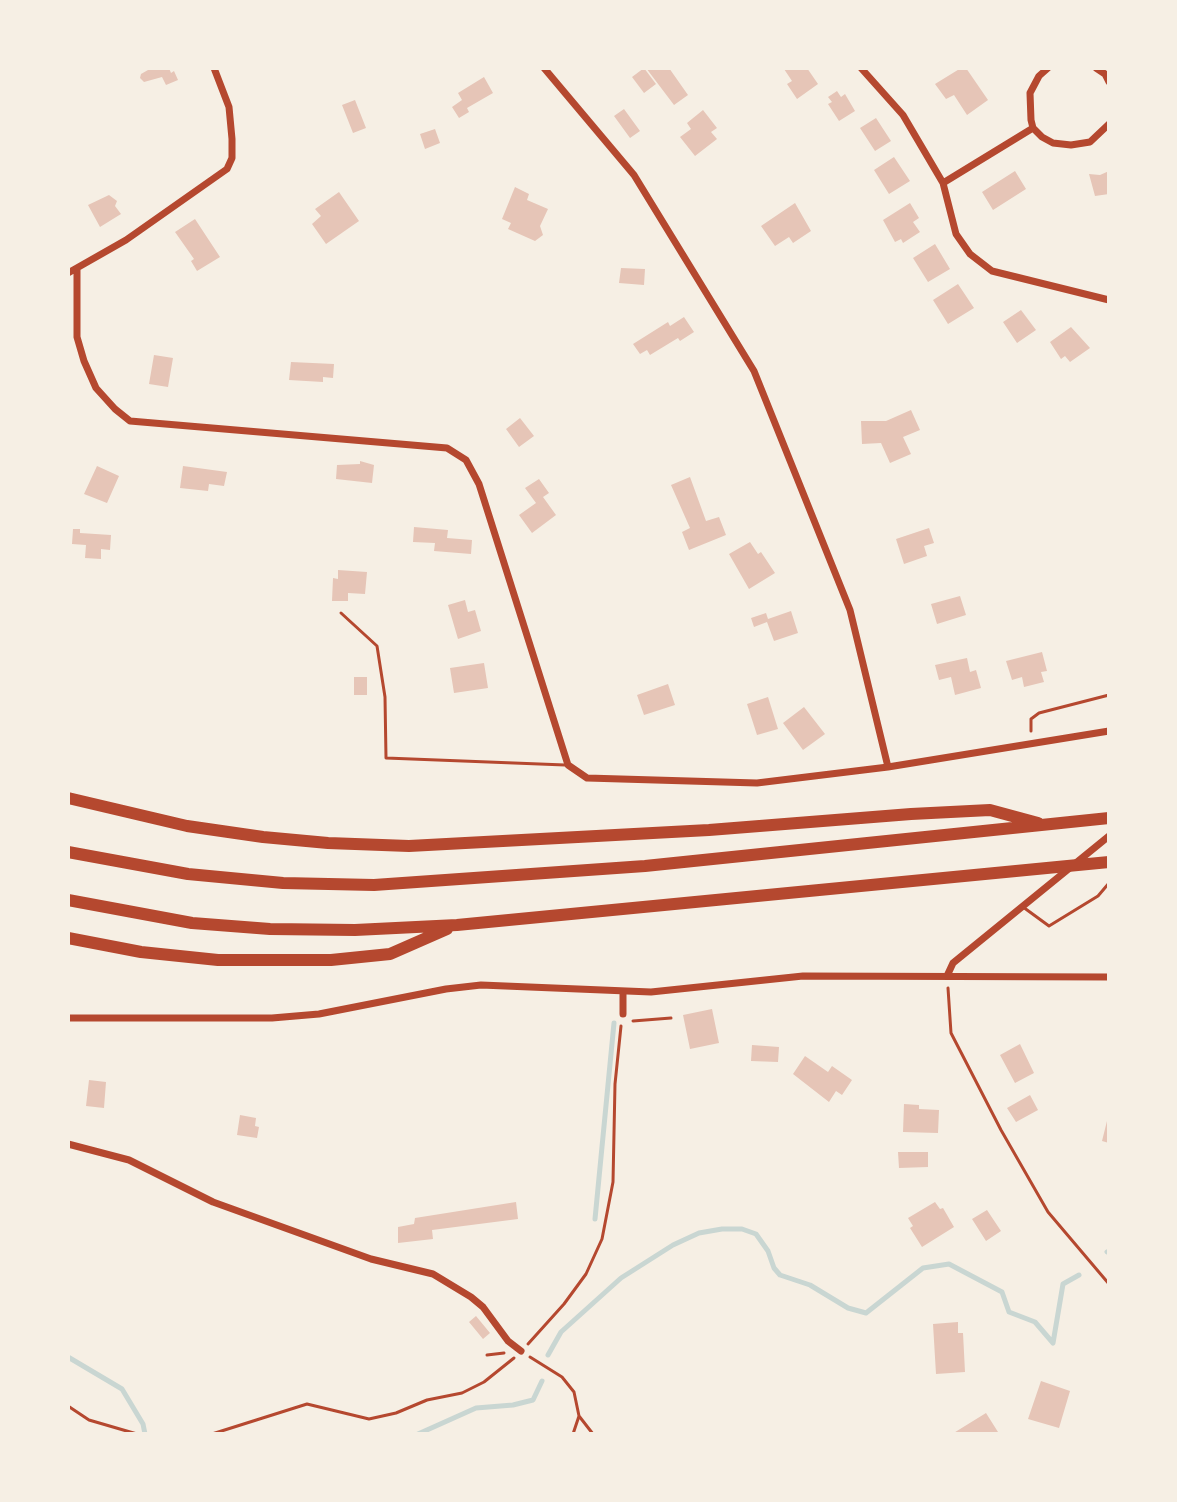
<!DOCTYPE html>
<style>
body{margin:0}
#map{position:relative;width:1177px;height:1502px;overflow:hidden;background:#f6efe4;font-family:Montserrat,sans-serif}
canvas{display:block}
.frame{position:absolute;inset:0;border:70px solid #f6efe4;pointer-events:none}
</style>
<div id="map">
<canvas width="1177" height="1502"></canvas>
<div class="frame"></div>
</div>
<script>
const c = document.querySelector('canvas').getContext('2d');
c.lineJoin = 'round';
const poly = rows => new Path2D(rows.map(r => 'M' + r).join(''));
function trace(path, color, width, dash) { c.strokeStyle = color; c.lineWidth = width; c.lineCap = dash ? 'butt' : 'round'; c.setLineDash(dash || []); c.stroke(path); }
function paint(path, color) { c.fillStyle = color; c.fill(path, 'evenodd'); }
trace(poly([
 [595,1219,614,1023],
 [1107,1252,1109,1251],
 [548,1355,561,1332,621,1278,673,1245,699,1233,722,1229,742,1229,756,1234,768,1251,774,1268,780,1275,810,1285,848,1308,866,1313,923,1268,949,1264,1002,1292,1009,1312,1035,1322,1053,1343,1063,1284,1079,1275],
 [68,1357,122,1389,143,1424,145,1434],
 [418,1434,476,1408,513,1405,533,1400,542,1381]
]), '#c9d6d2', 5);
paint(poly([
 [148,68,169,68,171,73,174,71,178,80,166,85,162,77,144,82,140,78,141,74,148,70],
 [644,68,656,84,644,93,632,77],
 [646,68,669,68,688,95,674,105],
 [786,68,807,68,818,84,797,99,787,84,792,81,784,69],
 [961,68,966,68,988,100,967,115,954,95,946,99,935,84],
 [484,77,493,93,467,108,469,112,459,118,452,107,462,100,458,93],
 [837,91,841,97,845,94,855,111,839,121,828,104,832,102,828,97],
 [355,100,366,128,353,133,342,105],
 [624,109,640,131,630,138,614,116],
 [703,110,717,128,711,132,717,139,695,156,680,137,691,129,687,123],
 [876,118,891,141,875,151,860,128],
 [435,129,440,143,425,149,420,134],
 [894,157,910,181,889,194,874,170],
 [1015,171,1026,189,993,210,982,192],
 [1109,171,1109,194,1095,196,1089,174,1100,175],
 [515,187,529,194,527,200,548,209,540,226,543,235,535,241,508,229,511,223,502,219],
 [339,192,359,221,326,244,312,224,321,216,315,209],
 [109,195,117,201,115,206,121,214,100,227,88,205],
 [795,203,811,231,793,243,789,237,775,246,761,226],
 [910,203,919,218,913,222,920,232,903,243,901,239,895,242,883,220],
 [195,219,220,257,197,271,191,261,194,259,175,232],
 [935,244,950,269,928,282,913,258],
 [621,268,645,269,644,285,619,283],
 [958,284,974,308,948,324,933,300],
 [1021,310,1036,330,1017,343,1003,322],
 [684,317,694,332,680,341,678,338,673,341,650,355,647,350,640,354,633,344,668,322,670,326],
 [1071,327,1090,348,1070,362,1065,356,1061,359,1050,342],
 [154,355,173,358,168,387,149,384],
 [291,362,334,364,333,378,323,377,323,382,289,380],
 [911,410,920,430,903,437,911,454,890,463,881,443,862,444,861,421,886,421],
 [520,418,534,436,519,447,506,429],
 [360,461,374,465,372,483,336,479,337,465,360,464],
 [97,466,119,476,107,503,84,494],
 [183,466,227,472,224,486,209,484,208,491,180,488],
 [690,477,706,521,719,517,726,535,689,550,682,532,690,528,671,485],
 [539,479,549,493,543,497,556,515,532,533,519,515,536,503,525,488],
 [414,527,448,530,447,538,472,540,471,554,434,551,435,543,413,542],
 [929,528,934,543,924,546,927,556,904,564,896,539],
 [73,529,80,529,80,533,111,535,110,550,101,549,101,559,85,558,86,545,72,544],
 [750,542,758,554,761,552,775,573,749,589,729,554],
 [338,570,367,572,365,594,348,593,348,601,332,601,333,578,338,579],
 [960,596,966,615,937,624,931,604],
 [465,600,468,612,475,610,481,631,458,639,448,605],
 [791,611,798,633,774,641,767,622,754,627,751,618,766,613,768,619],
 [1042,652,1047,671,1041,672,1044,682,1024,687,1022,677,1012,680,1006,661],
 [967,658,970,672,976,670,981,688,955,695,951,677,939,680,935,665],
 [484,663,488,688,454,693,450,668],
 [354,677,367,677,367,695,354,695],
 [668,684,675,705,644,715,637,695],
 [768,697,778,729,757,735,747,704],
 [804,707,825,734,803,750,783,723],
 [712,1009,719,1043,690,1049,683,1015],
 [1020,1044,1034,1073,1015,1083,1000,1055],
 [752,1045,779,1047,778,1062,751,1061],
 [805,1056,828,1072,832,1066,852,1080,842,1095,836,1091,829,1102,793,1074],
 [89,1080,106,1082,104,1108,86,1106],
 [1030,1095,1038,1110,1016,1122,1007,1108],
 [904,1104,919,1105,919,1109,939,1110,938,1133,903,1132],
 [240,1115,256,1118,255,1126,259,1127,257,1138,237,1135],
 [1108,1117,1109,1117,1109,1143,1102,1141],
 [898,1152,928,1152,928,1167,899,1168],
 [516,1202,518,1219,432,1230,433,1239,398,1243,398,1227,414,1224,415,1218],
 [935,1202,940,1209,943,1208,954,1227,922,1247,910,1228,913,1226,908,1218],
 [987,1210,1001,1231,986,1241,972,1219],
 [476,1316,490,1333,483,1339,469,1322],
 [958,1322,958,1333,963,1333,965,1372,936,1374,933,1324],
 [1041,1381,1070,1391,1059,1428,1028,1419],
 [986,1413,998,1432,952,1434]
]), '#e6c5b7');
trace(poly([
 [1031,731,1031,719,1039,713,1109,695],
 [948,988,951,1033,1001,1130,1048,1212,1109,1284],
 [633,1021,671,1018],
 [528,1344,564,1304,586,1274,602,1239,613,1182,615,1084,621,1026],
 [487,1355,504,1353],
 [530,1357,562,1377,574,1392,579,1416,593,1434],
 [68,1406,89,1420,137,1434],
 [212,1434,307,1404,369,1419,396,1413,427,1400,462,1393,484,1382,514,1358],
 [573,1434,579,1416]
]), '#b5482f', 3);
trace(poly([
 [341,613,377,646,385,697,386,758,565,765],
 [1023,907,1049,926,1098,896,1109,883]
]), '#b5482f', 3);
trace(poly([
 [544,68,634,175,754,371,850,610,888,767],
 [861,68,903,115,943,183,956,234,970,254,992,271,1109,300],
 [1048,68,1039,76,1030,93,1031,120,1033,128,1042,137,1053,143,1071,145,1090,142,1109,124],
 [1096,68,1105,74,1109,82],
 [943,183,1033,128],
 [77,269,77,337,84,361,96,388,115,409,130,421,447,448,466,460,479,484,568,765,587,778,757,783,888,767,1109,731],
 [68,273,126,240,227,169,232,158,232,139,229,107,214,68],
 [947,976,953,963,1109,836],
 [623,1014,623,992],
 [68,1018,272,1018,319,1014,446,989,481,985,651,992,803,976,1109,977],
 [68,1144,129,1160,213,1202,371,1259,433,1274,471,1297,483,1307,508,1341,521,1351]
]), '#b5482f', 7);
trace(poly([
 [68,798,187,826,263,837,328,843,409,846,709,830,911,814,990,810,1038,823],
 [68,852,188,874,283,883,374,885,645,866,1109,818],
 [68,900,192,923,270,929,355,930,457,925,1109,862],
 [68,938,141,952,218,960,331,960,390,954,447,929]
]), '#b5482f', 12);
</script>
